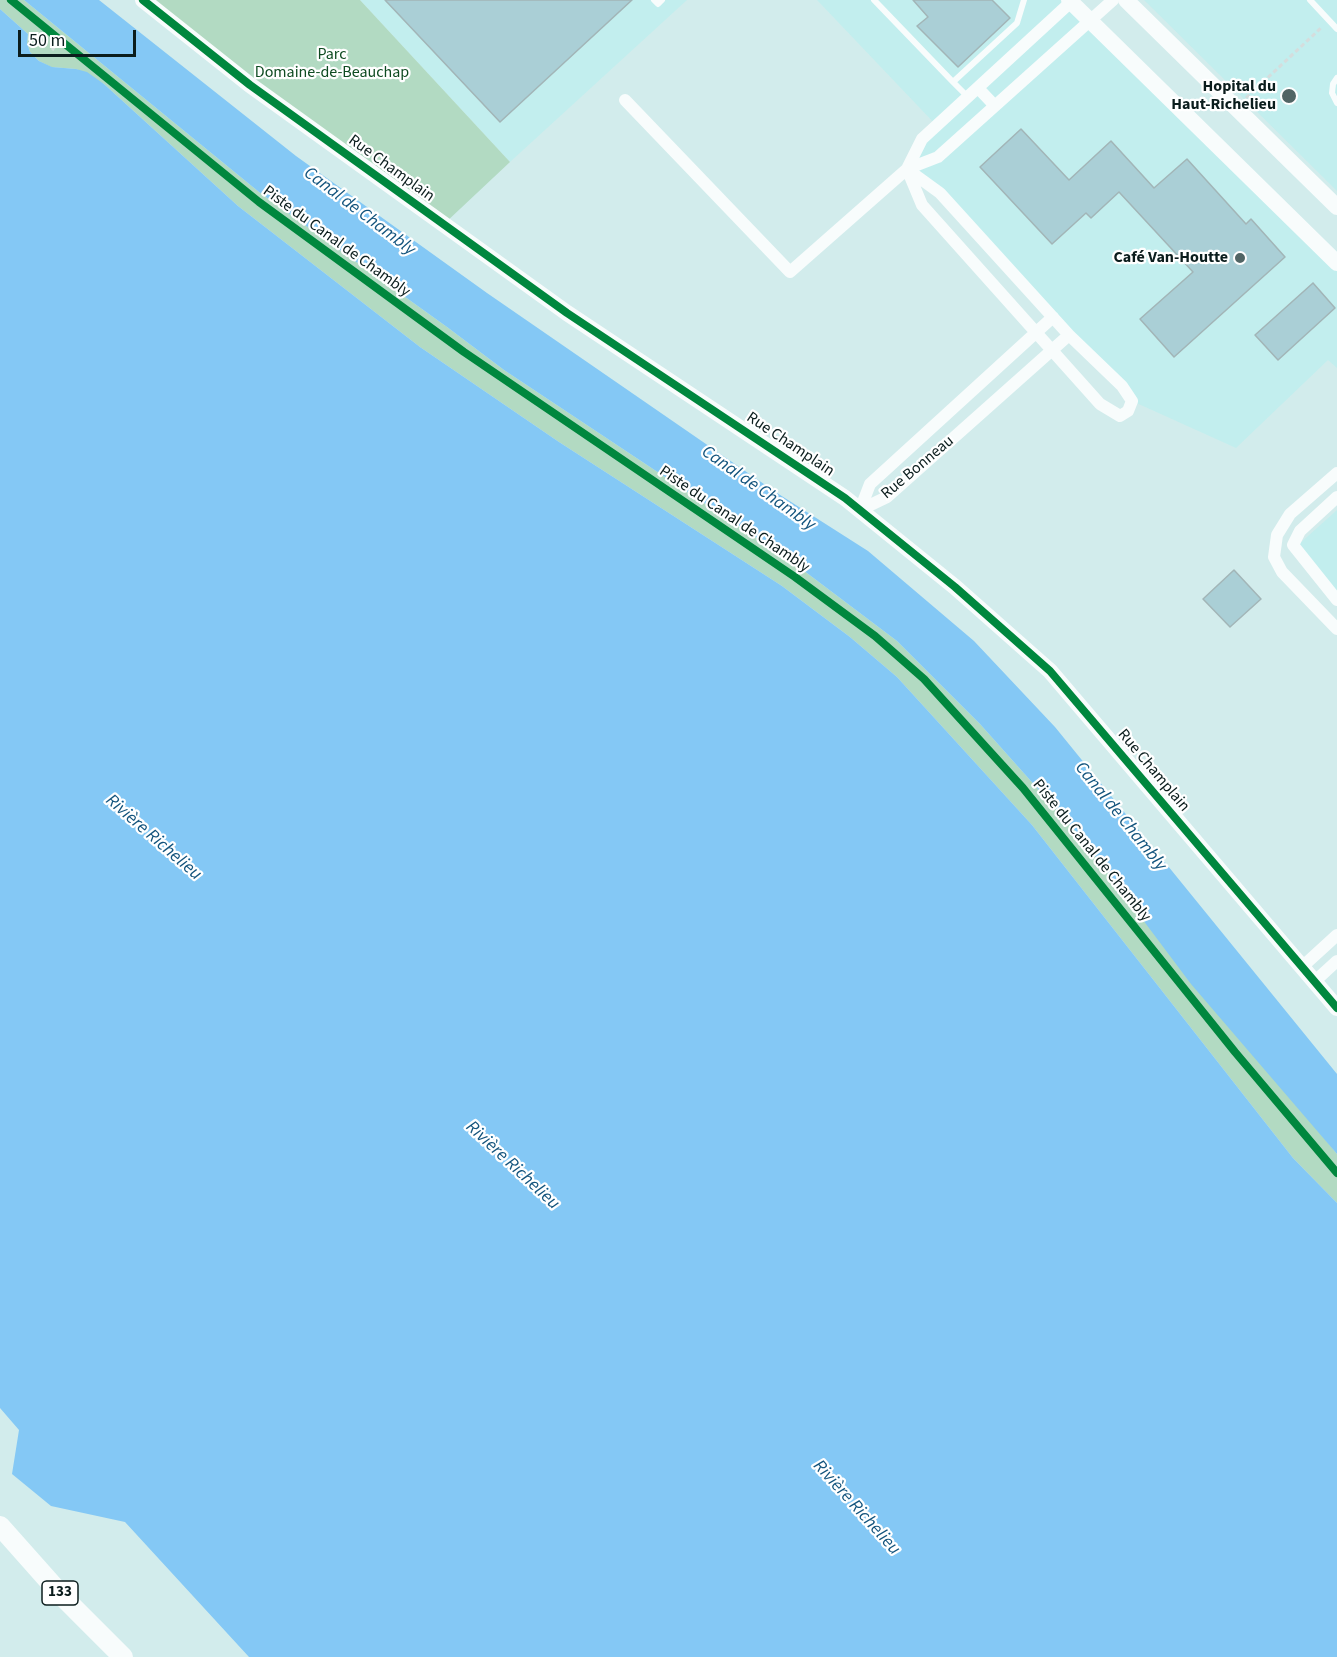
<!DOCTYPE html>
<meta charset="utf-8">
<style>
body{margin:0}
#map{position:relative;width:1337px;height:1657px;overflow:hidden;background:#d2ecec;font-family:"Source Sans 3",sans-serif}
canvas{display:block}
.scale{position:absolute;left:18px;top:30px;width:118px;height:27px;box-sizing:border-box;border:3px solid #0b1d1d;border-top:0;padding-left:8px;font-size:18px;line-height:21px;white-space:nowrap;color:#0b1d1d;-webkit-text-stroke:4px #fff;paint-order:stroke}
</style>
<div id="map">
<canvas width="1337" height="1657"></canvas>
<div class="scale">50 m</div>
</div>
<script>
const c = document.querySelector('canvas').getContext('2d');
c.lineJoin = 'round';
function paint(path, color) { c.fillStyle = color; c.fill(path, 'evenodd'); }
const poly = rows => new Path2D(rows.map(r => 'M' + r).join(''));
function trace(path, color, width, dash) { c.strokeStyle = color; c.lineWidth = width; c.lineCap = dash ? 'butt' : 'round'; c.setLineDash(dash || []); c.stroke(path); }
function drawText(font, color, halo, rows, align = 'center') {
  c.font = font + ' "Source Sans 3",sans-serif'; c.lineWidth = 4.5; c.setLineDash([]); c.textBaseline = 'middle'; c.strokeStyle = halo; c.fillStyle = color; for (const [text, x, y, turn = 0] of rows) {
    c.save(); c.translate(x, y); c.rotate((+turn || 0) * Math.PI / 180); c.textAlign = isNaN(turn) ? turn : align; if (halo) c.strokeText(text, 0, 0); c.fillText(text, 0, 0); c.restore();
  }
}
paint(poly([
 [360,0,687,0,510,162],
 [817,0,1069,0,1337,264,1337,368,1328,360,1236,448,1132,401,940,193,907,169,937,126],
 [1144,0,1337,0,1337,191],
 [1337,510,1337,595,1298,545]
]), '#c2eeee');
paint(poly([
 [0,0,24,0,259,192,447,327,504,370,787,558,897,641,980,724,1080,836,1337,1154,1337,1203,1293,1158,1032,825,897,677,850,637,782,586,559,442,420,347,238,206,104,84,76,69,51,67,39,61,30,52,27,43,28,34,0,9],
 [143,0,360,0,510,162,444,224]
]), '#b2dac2');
paint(poly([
 [24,0,99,0,296,156,487,293,777,493,868,551,974,641,1055,727,1337,1074,1337,1154,1191,984,1080,836,980,724,897,641,787,558,504,370,447,327,259,192],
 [0,9,28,34,27,43,30,52,39,61,52,67,76,69,87,72,104,84,238,206,420,347,559,442,782,586,850,637,897,677,1032,825,1293,1158,1337,1203,1337,1657,249,1657,125,1522,51,1506,12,1474,19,1430,0,1408]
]), '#84c8f5');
const building = poly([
 [385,0,632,0,500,122,385,0],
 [913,0,992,0,1010,18,958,67,917,26,928,17,913,0],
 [1021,129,1069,180,1111,141,1154,188,1187,159,1246,224,1251,219,1285,257,1174,357,1140,319,1193,272,1119,192,1091,218,1086,213,1052,244,980,167,1021,129],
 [1313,283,1335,308,1278,360,1255,335,1313,283],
 [1234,570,1261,599,1230,627,1203,599,1234,570]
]);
paint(building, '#aacfd6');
trace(building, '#a2b5b7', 1.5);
trace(poly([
 [52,50,60,40],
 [1246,98,1322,27]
]), '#d5dddd', 3, [4.5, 3]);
trace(poly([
 [654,0,658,4,662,0],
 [874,0,953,82,1017,23,1024,0],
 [1310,0,1337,29],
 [1337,78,1333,84,1332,93,1337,103],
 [953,82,968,97]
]), '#f8fcfc', 6);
trace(poly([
 [978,88,995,106],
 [625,100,790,272,907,169,922,139,1073,0],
 [907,169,940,193,1069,335,1122,386,1132,401,1128,411,1120,416,1100,404,922,205,907,169],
 [907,169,938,157,1113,0],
 [1337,473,1290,514,1277,535,1274,557,1282,572,1337,629],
 [1337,497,1300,531,1293,545,1337,600],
 [860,510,870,484,1053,317],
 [860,510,887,497,1069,335],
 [1302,967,1337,935],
 [1314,982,1337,961]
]), '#f8fcfc', 12);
trace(poly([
 [143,0,250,85,567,313,845,498,955,587,1050,671,1337,1008],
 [1069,0,1337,263],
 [1126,0,1337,207]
]), '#f8fcfc', 16);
trace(poly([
 [0,1526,64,1598,123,1657]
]), '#f8fcfc', 20);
trace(poly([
 [11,0,259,202,464,352,795,577,875,636,924,679,1023,788,1235,1052,1337,1173],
 [143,0,250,85,567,313,845,498,955,587,1050,671,1337,1008]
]), '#00873e', 8);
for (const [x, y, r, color] of [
 [1289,96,8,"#516565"],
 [1240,258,6,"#516565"]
]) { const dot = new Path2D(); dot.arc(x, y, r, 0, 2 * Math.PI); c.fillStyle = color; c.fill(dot); trace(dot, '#fff', 2); }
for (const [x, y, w] of [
 [60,1593,36]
]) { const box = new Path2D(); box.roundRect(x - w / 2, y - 12, w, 24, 4.5); c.fillStyle = '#fff'; c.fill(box); trace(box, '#0b1d1d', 1.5); }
drawText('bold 15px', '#0b1d1d', null, [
 ["133",60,1593]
]);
drawText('16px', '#0e4b21', '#fff', [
 ["Parc",332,55],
 ["Domaine-de-Beauchap",332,73]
]);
drawText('bold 16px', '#0b1d1d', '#fff', [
 ["Hopital du",1276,87],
 ["Haut-Richelieu",1276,105],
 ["Café Van-Houtte",1228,258]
], 'right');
drawText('16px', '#0b1d1d', '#fff', [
 ["Rue Champlain",391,169,36],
 ["Piste du Canal de Chambly",336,242,36],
 ["Rue Champlain",790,445,34],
 ["Rue Bonneau",918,468,-40],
 ["Piste du Canal de Chambly",734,520,34],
 ["Rue Champlain",1153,771,50],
 ["Piste du Canal de Chambly",1091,851,51]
]);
drawText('italic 18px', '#13547d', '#fff', [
 ["Canal de Chambly",359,212,37],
 ["Canal de Chambly",758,489,35],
 ["Canal de Chambly",1120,817,51],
 ["Rivière Richelieu",153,838,41],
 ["Rivière Richelieu",512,1166,43],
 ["Rivière Richelieu",856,1508,48]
]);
</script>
